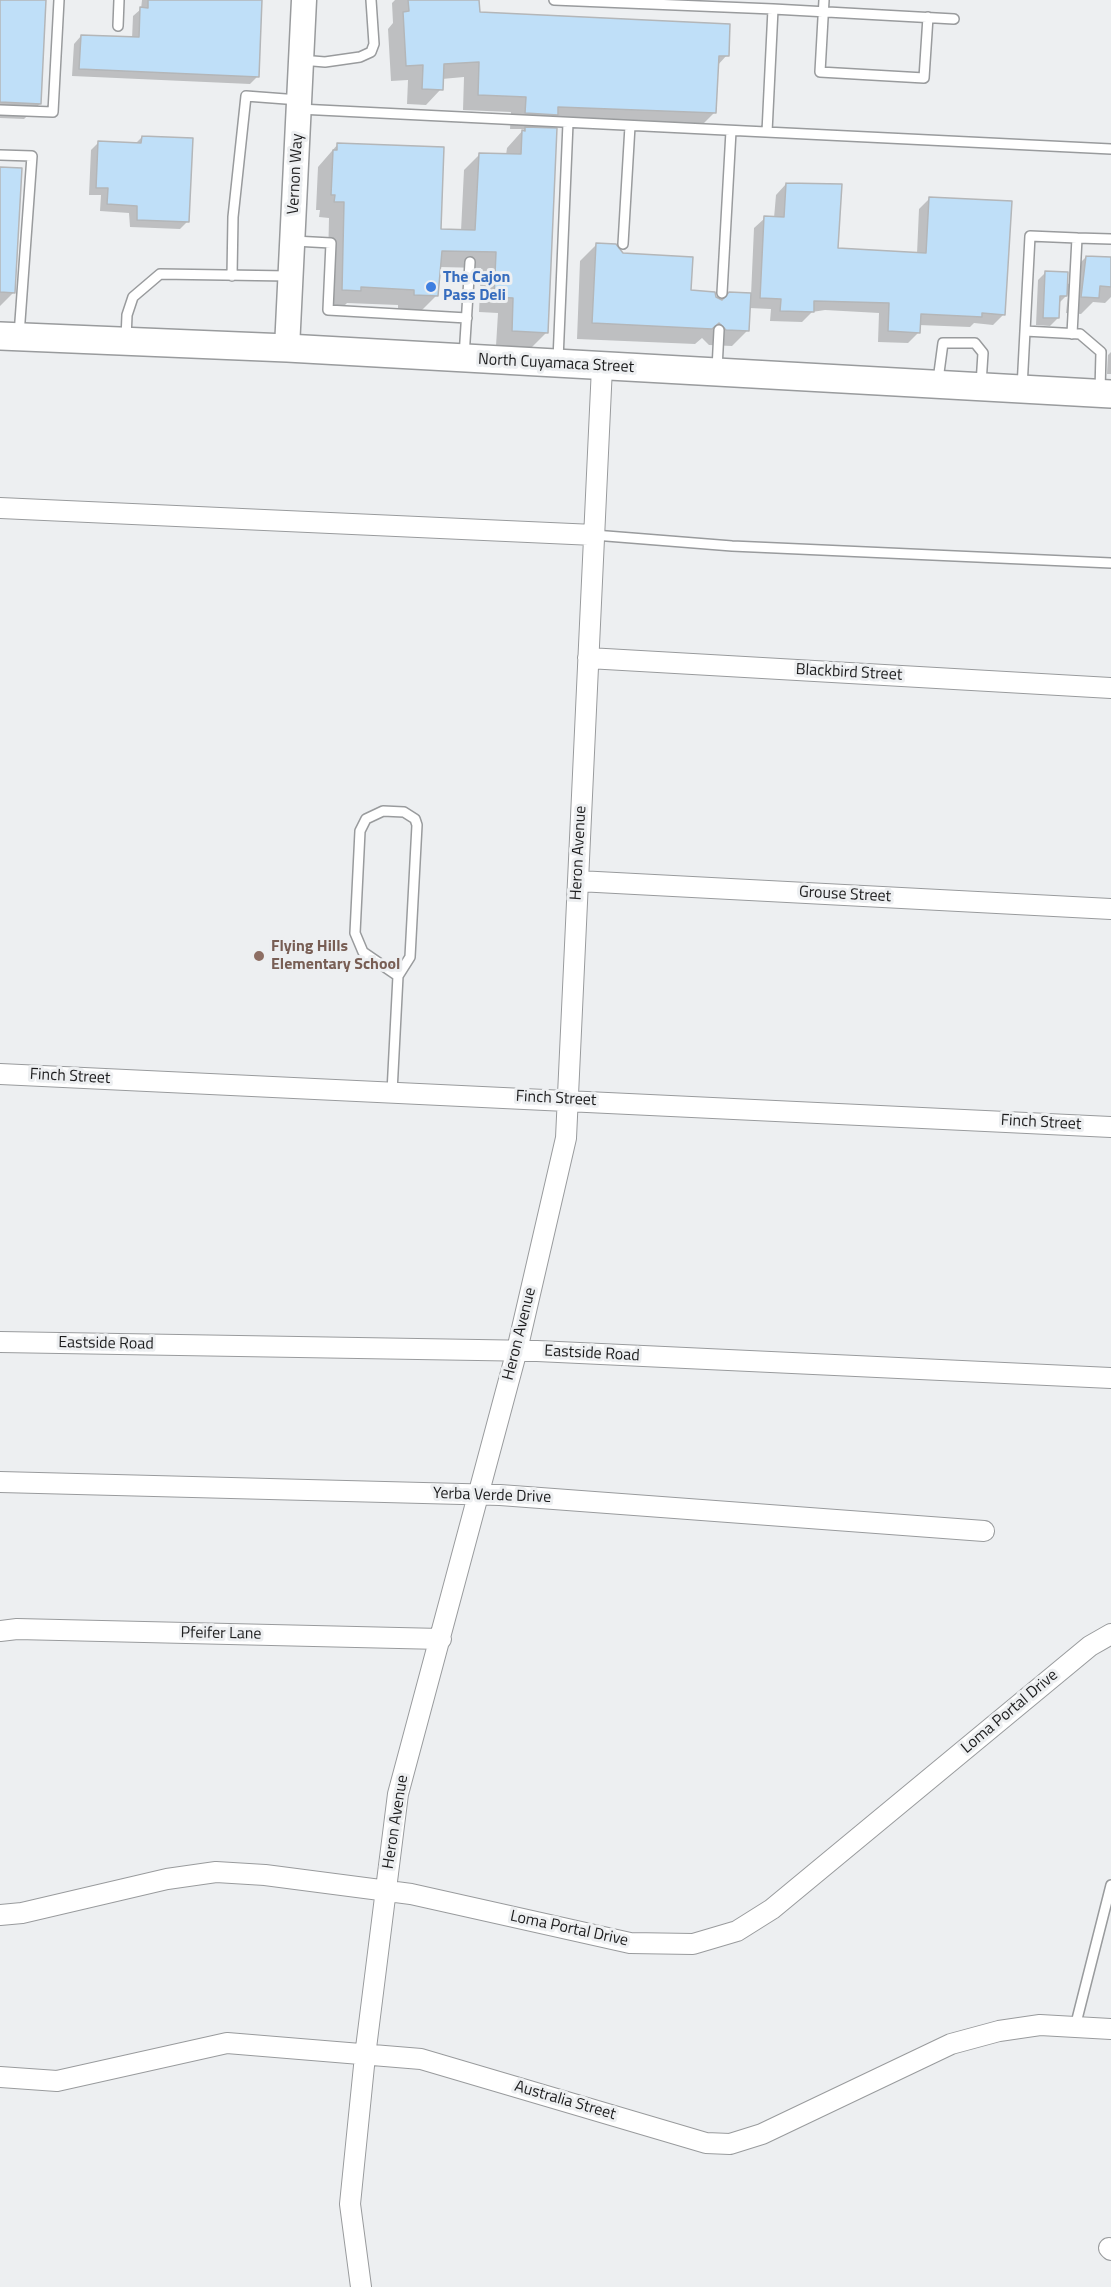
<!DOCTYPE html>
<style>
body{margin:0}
canvas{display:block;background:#edeff1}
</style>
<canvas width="1111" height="2287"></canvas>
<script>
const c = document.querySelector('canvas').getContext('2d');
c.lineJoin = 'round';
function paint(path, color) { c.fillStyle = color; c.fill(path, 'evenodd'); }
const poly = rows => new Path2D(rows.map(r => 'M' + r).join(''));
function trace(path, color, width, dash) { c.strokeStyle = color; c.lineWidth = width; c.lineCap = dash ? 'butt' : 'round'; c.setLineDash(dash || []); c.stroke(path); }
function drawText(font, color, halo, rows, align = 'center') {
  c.font = font + ' "Titillium Web",sans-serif'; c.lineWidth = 6; c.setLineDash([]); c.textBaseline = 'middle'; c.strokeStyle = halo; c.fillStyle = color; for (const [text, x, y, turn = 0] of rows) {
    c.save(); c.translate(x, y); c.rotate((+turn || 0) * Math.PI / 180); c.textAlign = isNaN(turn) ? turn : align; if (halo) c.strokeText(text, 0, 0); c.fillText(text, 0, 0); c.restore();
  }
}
paint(poly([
 [0,0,45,0,40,104,24,119,0,118],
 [142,0,261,0,258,76,250,84,72,76,74,44,81,36,132,39,133,16,141,9],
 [395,0,478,0,478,13,727,55,717,66,715,112,699,128,548,122,541,129,547,332,531,348,496,346,498,313,479,312,481,268,439,267,437,295,421,311,398,310,398,305,347,303,344,306,327,305,329,218,319,217,320,210,316,210,318,167,338,144,439,230,461,231,464,170,480,154,506,155,507,148,524,129,510,129,511,112,463,110,464,77,442,79,441,89,426,105,407,104,408,80,391,81,388,29,393,23,392,3],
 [142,137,188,221,180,229,130,227,129,213,100,211,101,195,89,195,91,150,99,142,135,144],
 [0,169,14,292,0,306],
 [786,184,837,249,917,254,919,209,930,198,1004,314,993,325,974,323,970,327,919,325,919,332,908,343,878,342,879,313,825,310,812,312,802,322,770,321,771,309,749,308,748,330,732,346,709,345,702,338,695,344,577,339,580,261,596,245,622,255,690,292,722,301,751,295,754,228,765,218,774,218,776,195],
 [1086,257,1111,259,1111,297,1105,303,1093,302,1081,314,1066,313,1068,294,1059,303,1058,318,1050,326,1036,325,1038,280,1046,272,1069,284,1070,273],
 [1111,352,1111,374,1107,374,1108,355]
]), '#0003');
const building = poly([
 [0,0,46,0,41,104,0,102,0,0],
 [148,0,262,0,259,77,79,69,81,35,139,37,140,7,148,8,148,0],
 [408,0,479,0,480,12,730,24,729,56,719,56,716,113,558,107,558,115,525,113,526,97,478,95,479,62,444,64,443,90,422,89,423,65,406,66,403,12,409,11,408,0],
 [525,127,557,128,548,333,512,331,513,298,494,297,496,252,442,251,438,296,414,295,414,290,361,287,361,291,342,290,344,202,334,202,335,195,331,195,333,150,337,150,337,143,444,147,441,229,475,230,479,153,521,154,522,130,525,131,525,127],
 [142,136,193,138,189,222,137,220,137,206,107,204,108,188,96,188,98,141,141,143,142,136],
 [0,167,22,168,15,293,0,292,0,167],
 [786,183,842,184,838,248,926,253,929,197,1012,201,1005,315,982,313,982,317,921,314,920,333,888,331,889,303,814,301,814,312,780,311,781,299,760,298,764,216,784,217,786,183],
 [596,243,616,244,623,253,693,257,691,290,715,292,716,297,722,300,729,292,751,293,749,331,726,330,719,323,712,329,592,323,596,243],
 [1086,256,1111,257,1111,287,1100,286,1099,298,1081,297,1086,256],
 [1045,271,1068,272,1067,296,1060,296,1059,318,1043,318,1045,271]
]);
paint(building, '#bfdff8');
trace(building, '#b4b6b8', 1.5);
const service = poly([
 [554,0,773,9,767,132],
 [824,0,820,72,924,78,928,17],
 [773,9,954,19],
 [118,26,119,0],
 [301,60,325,62,360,57,371,52,374,44,371,0],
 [299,109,1111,149],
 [0,110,53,112,59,0],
 [0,155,32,156,19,335],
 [1077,238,1111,239],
 [294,241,331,243,328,310,467,318],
 [623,244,630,126],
 [232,276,233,217,246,96,299,100],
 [722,293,731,131],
 [1025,331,1030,236,1077,238,1072,334],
 [126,339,127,315,133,297,160,274,289,276],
 [464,357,470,262],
 [558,360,568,123],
 [717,369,719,330],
 [938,380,943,343,975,343,983,353,981,384],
 [1022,388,1025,331,1080,334,1101,352,1100,391],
 [594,535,732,546,1111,563],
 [392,1092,398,976,410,957,417,825,415,819,404,812,383,811,366,819,360,831,355,933,363,952,398,976],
 [1075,2027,1111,1885]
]);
const minor = poly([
 [0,508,594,535],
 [588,658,1111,688],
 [578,881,1111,909],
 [0,1074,1111,1127],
 [0,1342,537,1351,1111,1378],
 [0,1482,500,1495,984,1531],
 [0,1631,17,1629,441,1639],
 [0,1915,22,1913,167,1879,216,1872,265,1875,411,1894,630,1943,693,1944,737,1931,772,1909,1090,1646,1111,1634],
 [0,2077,57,2081,227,2043,421,2059,706,2143,730,2144,762,2134,951,2044,999,2031,1040,2025,1111,2029],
 [1109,2248,1111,2250],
 [361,2287,350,2204,365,2056,398,1794,517,1350,566,1138,602,367]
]);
const tertiary = poly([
 [287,348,304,0]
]);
const secondary = poly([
 [0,336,287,348,1111,394]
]);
trace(service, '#999b9d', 12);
trace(minor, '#999b9d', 22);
trace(tertiary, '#999b9d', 27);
trace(secondary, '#999b9d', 30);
trace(service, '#fff', 9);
trace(minor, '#fff', 20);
trace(tertiary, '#fff', 24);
trace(secondary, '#fff', 27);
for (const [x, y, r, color] of [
 [431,287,6,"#3f7fe0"],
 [259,956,6,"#8d6e63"]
]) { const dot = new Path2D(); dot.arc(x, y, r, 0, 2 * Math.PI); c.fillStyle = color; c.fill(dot); trace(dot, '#edeff1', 2); }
drawText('16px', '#1d1d1e', '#edeff1', [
 ["Vernon Way",296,174,-87],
 ["North Cuyamaca Street",556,364,3],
 ["Blackbird Street",849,673,3],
 ["Heron Avenue",579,853,-87],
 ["Grouse Street",845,895,3],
 ["Finch Street",70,1077,3],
 ["Finch Street",556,1099,3],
 ["Finch Street",1041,1123,3],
 ["Heron Avenue",520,1334,-76],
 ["Eastside Road",106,1344,1],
 ["Eastside Road",592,1354,3],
 ["Yerba Verde Drive",492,1496,2],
 ["Pfeifer Lane",221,1634,1],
 ["Loma Portal Drive",1010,1712,-40],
 ["Heron Avenue",396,1822,-81],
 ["Loma Portal Drive",569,1929,12],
 ["Australia Street",565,2101,16]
]);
drawText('bold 16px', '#366cbe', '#edeff1', [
 ["The Cajon",443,278],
 ["Pass Deli",443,296]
], 'left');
drawText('bold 16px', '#785e54', '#edeff1', [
 ["Flying Hills",271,947],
 ["Elementary School",271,965]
], 'left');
</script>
